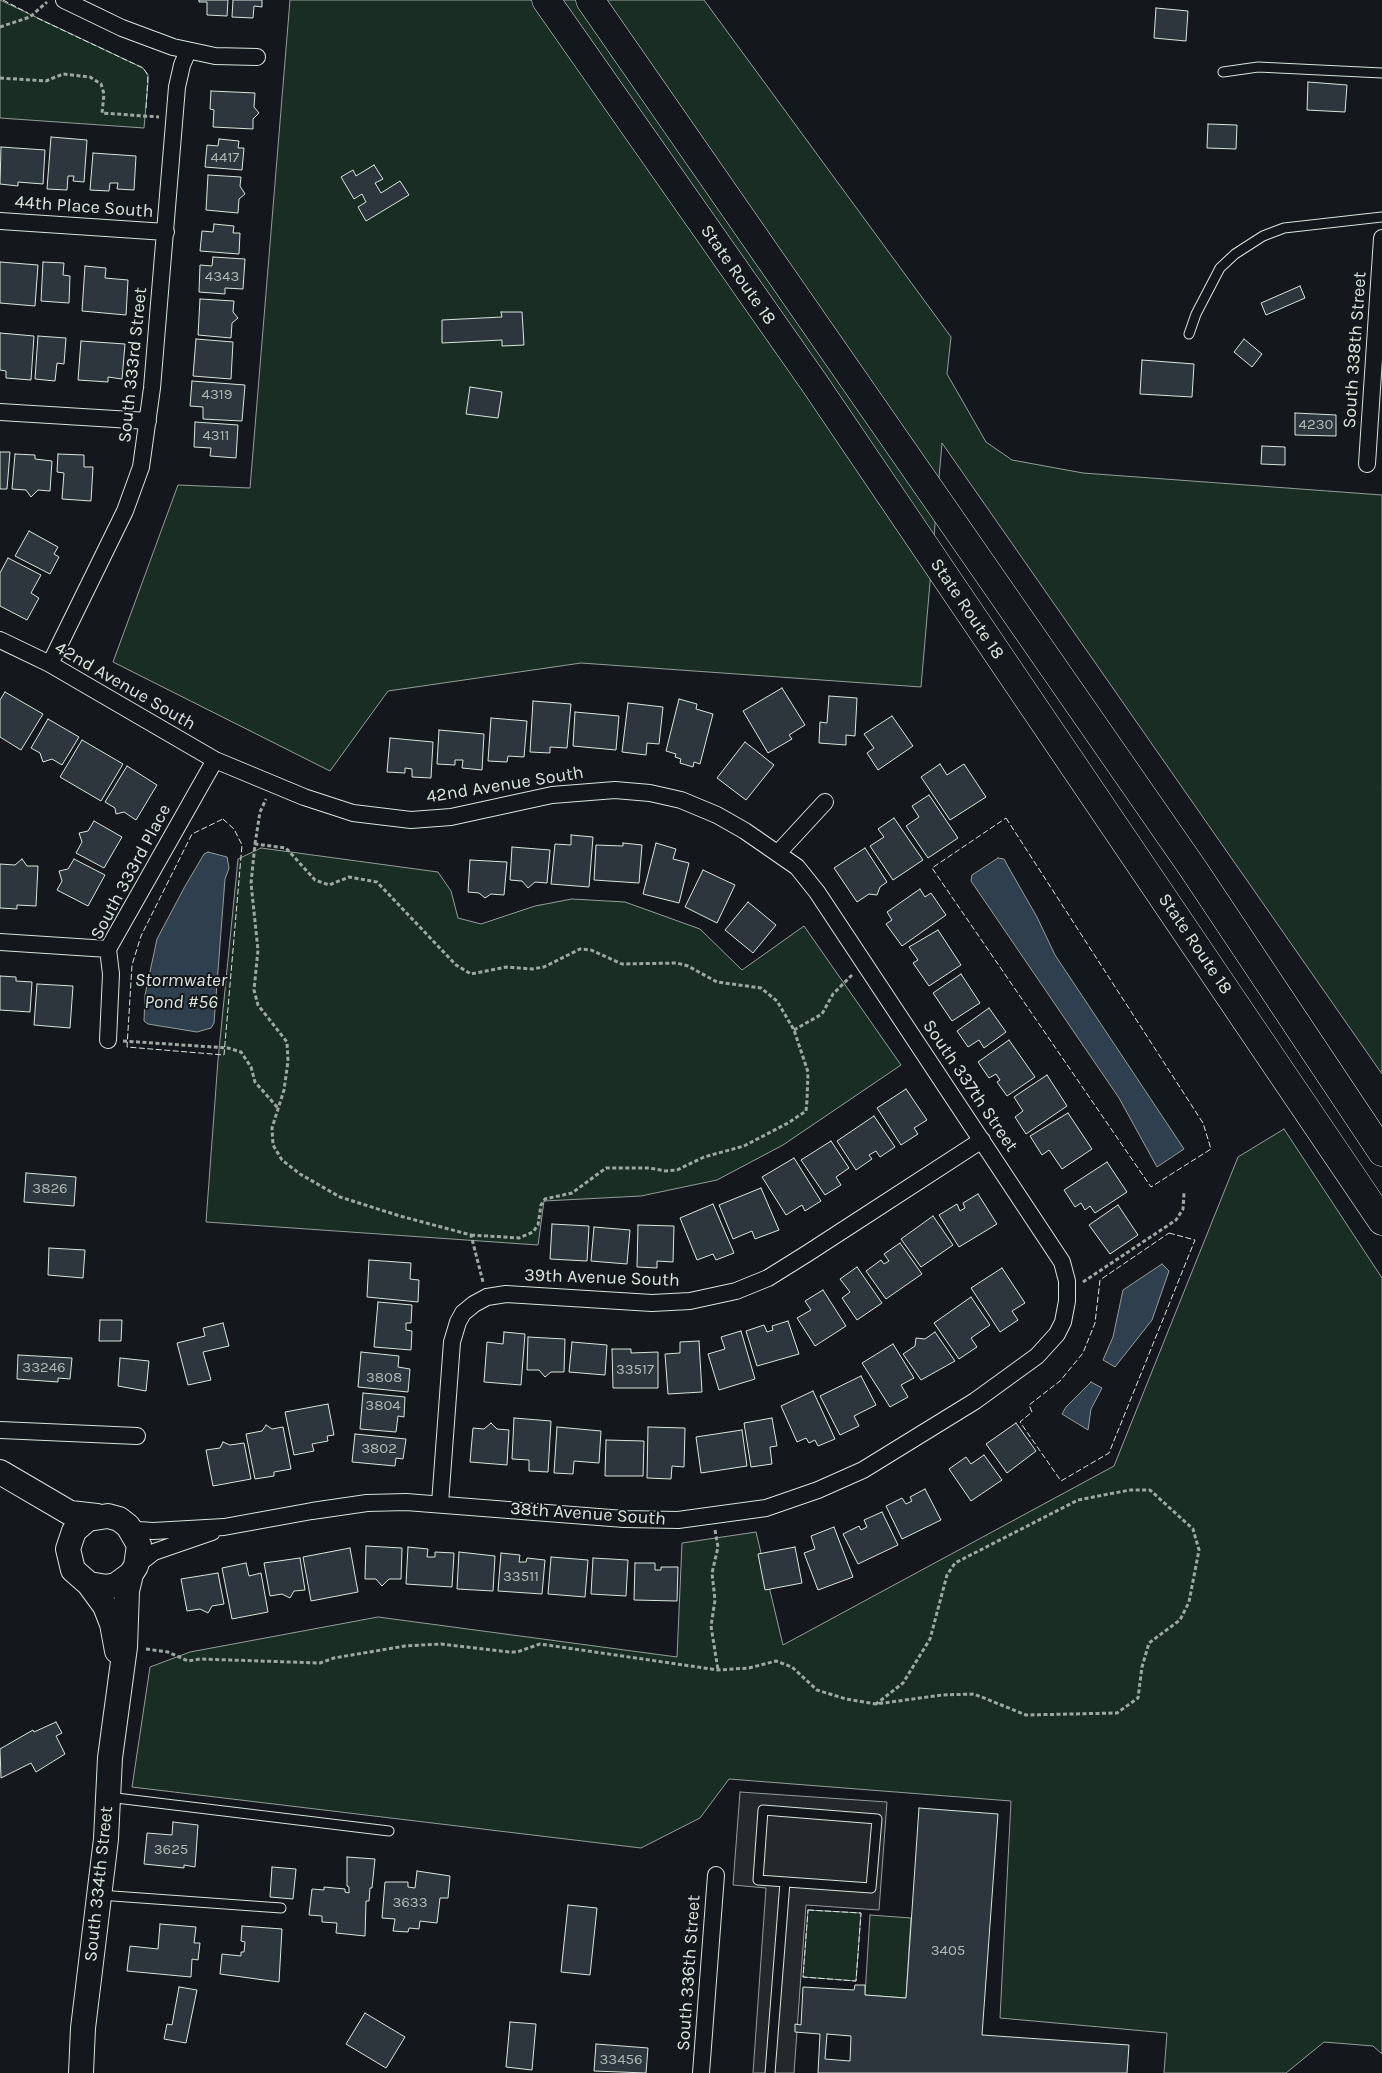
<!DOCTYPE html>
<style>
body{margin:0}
canvas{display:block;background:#14181c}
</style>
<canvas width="1382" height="2073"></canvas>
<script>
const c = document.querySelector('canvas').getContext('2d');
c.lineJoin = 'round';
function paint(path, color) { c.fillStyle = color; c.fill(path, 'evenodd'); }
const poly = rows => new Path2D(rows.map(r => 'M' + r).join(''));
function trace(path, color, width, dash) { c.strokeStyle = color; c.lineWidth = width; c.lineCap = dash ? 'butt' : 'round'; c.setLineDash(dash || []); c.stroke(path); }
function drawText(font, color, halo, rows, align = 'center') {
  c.font = font + ' Karla,sans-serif'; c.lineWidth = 4; c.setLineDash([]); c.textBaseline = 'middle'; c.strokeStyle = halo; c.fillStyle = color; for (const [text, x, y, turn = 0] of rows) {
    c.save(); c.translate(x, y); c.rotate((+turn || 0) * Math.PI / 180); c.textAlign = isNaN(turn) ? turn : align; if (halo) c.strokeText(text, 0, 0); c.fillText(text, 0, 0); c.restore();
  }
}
const green = poly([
 [0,0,143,68,148,75,148,82,144,128,0,118,0,0],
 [290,0,704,0,951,337,947,374,986,442,1012,460,1083,473,1382,495,1382,1074,942,443,921,687,581,663,388,691,330,771,113,662,178,485,250,488,290,0],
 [261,848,438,872,451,891,458,918,481,924,535,906,572,899,625,902,700,929,742,970,804,926,901,1065,783,1145,717,1180,641,1196,544,1201,538,1245,206,1222,218,1060,238,859,261,848],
 [1284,1129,1382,1278,1382,2054,1373,2046,1324,2042,1286,2073,1164,2073,1167,2033,1000,2018,1011,1801,729,1779,700,1818,641,1848,132,1787,150,1667,190,1652,378,1617,677,1657,682,1543,756,1532,783,1645,1114,1466,1238,1157,1284,1129],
 [808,1910,861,1913,856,1981,803,1977,808,1910],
 [870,1915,911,1918,906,1998,865,1995,870,1915]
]);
paint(green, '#1a2d24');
trace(green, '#939e99', 1);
const parking = poly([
 [740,1792,887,1802,879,1910,806,1905,794,2073,753,2073,766,1888,733,1885,740,1792]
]);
paint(parking, '#24282b');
trace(parking, '#939e99', 1);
const water = poly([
 [208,852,227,857,229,868,225,879,214,1023,211,1028,197,1032,148,1024,144,1021,145,995,157,939,184,888,204,854,208,852],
 [998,858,1004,859,1010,870,1037,917,1055,955,1184,1149,1157,1167,1119,1098,971,881,972,875,998,858],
 [1162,1264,1169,1271,1152,1320,1115,1367,1103,1360,1113,1337,1123,1290,1162,1264],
 [1091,1382,1102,1388,1091,1409,1088,1430,1062,1414,1066,1407,1091,1382]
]);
paint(water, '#2f3f4d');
trace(water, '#939e99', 1);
const building = poly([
 [199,0,228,0,227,16,207,15,207,2,199,2,199,0],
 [233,0,262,0,262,7,254,6,253,18,232,17,233,0],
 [1156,8,1188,11,1186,41,1154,38,1156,8],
 [1308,82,1347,85,1345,112,1307,110,1308,82],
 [211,91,255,93,254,107,259,113,253,119,253,129,213,127,214,110,210,109,211,91],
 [1208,124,1237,125,1236,149,1207,148,1208,124],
 [51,137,87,140,84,182,73,181,74,176,68,176,67,190,47,189,51,137],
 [219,139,239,141,238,148,244,148,242,170,205,167,207,145,218,146,219,139],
 [1,147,45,150,43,184,18,182,18,186,0,184,1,147],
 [93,153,136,156,134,190,117,189,118,183,110,183,109,191,90,190,93,153],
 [374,165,383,179,375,183,381,193,400,181,409,195,366,221,358,207,366,202,362,194,354,199,341,177,353,170,356,176,374,165],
 [208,175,241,177,240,186,245,194,239,199,238,213,206,210,208,175],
 [214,224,234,226,233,233,240,233,239,254,200,251,202,231,213,232,214,224],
 [213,257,245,259,243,289,225,288,225,294,199,292,200,265,212,266,213,257],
 [0,262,38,265,35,306,0,303,0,262],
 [43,262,64,263,63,275,70,276,69,303,41,301,43,262],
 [85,266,106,268,105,278,128,280,126,315,82,311,85,266],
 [1300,286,1305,298,1266,315,1261,303,1300,286],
 [200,299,234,301,233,312,238,318,232,323,231,338,198,335,200,299],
 [501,312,522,312,524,345,502,346,502,340,442,343,442,320,502,317,501,312],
 [0,333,34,336,31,380,6,378,6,371,0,370,0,333],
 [38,336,66,338,64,364,57,363,55,381,35,379,38,336],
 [196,339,233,342,231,379,193,376,196,339],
 [1244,339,1262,354,1252,367,1234,352,1244,339],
 [81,341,125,344,122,379,108,377,108,382,78,380,81,341],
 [1142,360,1194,364,1192,397,1140,394,1142,360],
 [192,381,245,385,242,421,203,419,203,407,190,406,192,381],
 [470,387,502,392,498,418,466,414,470,387],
 [1295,413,1336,415,1336,436,1295,435,1295,413],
 [195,422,238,425,236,458,210,456,211,448,194,447,195,422],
 [1262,446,1285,447,1285,465,1261,464,1262,446],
 [0,452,10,452,7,489,0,489,0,452],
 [15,454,35,455,35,459,52,461,50,491,38,490,31,497,26,490,12,489,15,454],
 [58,454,84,455,84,467,93,467,91,501,62,499,64,473,57,472,58,454],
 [29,531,58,547,54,554,59,557,50,574,15,556,29,531],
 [8,558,41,575,31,593,39,598,27,620,0,606,0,573,8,558],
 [782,688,805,725,789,735,792,739,768,753,743,711,782,688],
 [5,692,43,714,21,750,0,737,0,700,5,692],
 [829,696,857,698,855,736,846,735,846,745,819,743,820,722,827,723,829,696],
 [679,699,697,704,696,709,713,714,700,764,694,762,693,767,680,763,681,759,675,757,676,754,666,751,679,699],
 [533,701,571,704,567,748,550,747,550,753,530,752,533,701],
 [628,703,663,707,659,744,647,743,646,755,622,752,628,703],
 [575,712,619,716,616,750,573,746,575,712],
 [892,716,913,746,878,770,867,753,874,748,864,734,892,716],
 [491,718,527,721,524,757,508,756,507,762,488,761,491,718],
 [48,719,79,737,62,765,52,759,43,762,40,753,31,748,48,719],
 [439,730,484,734,482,770,462,768,463,760,455,760,455,765,437,764,439,730],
 [390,738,433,742,431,778,412,777,412,769,405,768,405,773,387,772,390,738],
 [82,740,123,764,101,801,60,777,82,740],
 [745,742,774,765,746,800,717,778,745,742],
 [940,764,947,775,964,764,986,797,950,820,921,777,940,764],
 [127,766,157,785,136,820,124,812,116,814,115,808,105,802,127,766],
 [929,795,958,838,928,858,906,826,919,817,912,806,929,795],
 [894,818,923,860,893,880,870,846,884,837,878,829,894,818],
 [94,821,122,837,104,868,76,853,82,842,79,833,88,831,94,821],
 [571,835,593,837,589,887,551,884,555,844,571,845,571,835],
 [623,843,642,845,639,883,594,880,596,845,623,846,623,843],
 [656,843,676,849,673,859,689,863,679,903,643,894,656,843],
 [512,847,550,850,547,883,535,882,528,888,522,881,510,880,512,847],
 [865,848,887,882,880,887,877,895,869,894,857,902,834,868,865,848],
 [22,859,27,866,38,866,36,906,17,905,17,909,0,908,0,864,15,865,22,859],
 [74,859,105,875,88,906,57,890,62,881,59,871,68,869,74,859],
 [470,860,507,862,504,895,491,894,485,898,479,893,468,892,470,860],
 [703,870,735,885,717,923,685,907,703,870],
 [920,889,925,897,931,893,946,915,902,946,886,924,892,920,887,912,920,889],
 [748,902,776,925,753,953,725,930,748,902],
 [938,930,961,965,929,986,913,963,918,960,909,947,938,930],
 [961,974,980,1003,952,1021,933,993,961,974],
 [0,976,16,977,16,981,32,982,30,1012,0,1010,0,976],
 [37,984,73,986,70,1028,34,1025,37,984],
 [989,1008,1006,1032,984,1048,979,1040,968,1047,957,1031,989,1008],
 [1009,1040,1035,1077,1007,1096,997,1082,1000,1080,996,1074,989,1078,978,1062,1009,1040],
 [1047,1075,1067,1106,1026,1134,1015,1117,1023,1111,1014,1097,1047,1075],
 [906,1089,927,1120,914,1128,918,1134,901,1145,877,1108,906,1089],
 [1068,1113,1092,1149,1062,1169,1049,1150,1042,1155,1030,1136,1068,1113],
 [874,1116,895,1147,880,1157,876,1151,869,1155,872,1159,856,1170,837,1141,874,1116],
 [831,1141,849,1168,836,1177,841,1185,825,1195,801,1160,831,1141],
 [794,1158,821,1201,805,1211,802,1205,786,1215,762,1177,794,1158],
 [1107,1162,1127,1192,1095,1213,1090,1206,1085,1210,1081,1203,1075,1207,1064,1190,1107,1162],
 [26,1173,76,1177,74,1206,24,1202,26,1173],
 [761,1188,779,1230,755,1239,752,1231,733,1239,719,1205,761,1188],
 [978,1194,997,1224,959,1247,939,1215,957,1204,960,1211,965,1208,963,1203,978,1194],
 [713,1204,734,1253,716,1260,713,1254,697,1260,680,1218,713,1204],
 [1118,1205,1138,1235,1110,1254,1089,1225,1118,1205],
 [933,1216,953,1245,921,1267,901,1239,933,1216],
 [552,1224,589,1226,587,1261,550,1259,552,1224],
 [638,1225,674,1226,673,1262,657,1261,657,1268,637,1267,638,1225],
 [594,1227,630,1230,627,1264,591,1261,594,1227],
 [900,1243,922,1274,886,1299,866,1271,881,1260,884,1264,889,1261,884,1254,900,1243],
 [49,1248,85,1250,83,1278,48,1275,49,1248],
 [369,1260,411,1263,410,1279,419,1280,418,1302,367,1297,369,1260],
 [857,1267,882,1303,857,1320,842,1298,850,1292,840,1279,857,1267],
 [1002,1268,1025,1303,1012,1311,1018,1320,1000,1332,971,1288,1002,1268],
 [823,1290,846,1326,815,1346,797,1318,811,1310,805,1301,823,1290],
 [971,1297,990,1325,971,1338,977,1347,959,1359,934,1323,971,1297],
 [378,1302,412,1305,411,1323,406,1323,406,1330,412,1331,411,1350,374,1347,378,1302],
 [100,1320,122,1320,121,1341,99,1341,100,1320],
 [788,1321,799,1354,757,1366,746,1331,764,1325,767,1332,773,1330,772,1326,788,1321],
 [223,1323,229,1346,203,1352,211,1380,188,1385,177,1343,205,1336,203,1328,223,1323],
 [741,1331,755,1379,719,1390,708,1354,725,1349,721,1337,741,1331],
 [504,1332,525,1334,521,1385,484,1382,487,1342,503,1344,504,1332],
 [935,1332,955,1361,921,1380,903,1354,915,1346,916,1338,925,1339,935,1332],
 [528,1337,565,1339,564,1372,551,1372,545,1377,539,1370,527,1370,528,1337],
 [699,1341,702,1392,668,1394,665,1354,680,1353,680,1342,699,1341],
 [572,1342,607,1345,605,1375,569,1372,572,1342],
 [893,1344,914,1378,901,1385,908,1397,890,1407,862,1363,893,1344],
 [612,1349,631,1349,631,1353,658,1352,658,1388,613,1388,612,1349],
 [361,1352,399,1356,398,1367,410,1369,408,1392,358,1387,361,1352],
 [18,1355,72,1358,70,1379,58,1378,58,1382,17,1379,18,1355],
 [120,1358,149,1361,146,1391,118,1386,120,1358],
 [861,1376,876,1405,854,1416,859,1426,840,1435,820,1396,861,1376],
 [813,1391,835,1439,818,1446,815,1440,809,1443,806,1438,797,1442,781,1406,813,1391],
 [363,1393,405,1397,404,1417,398,1416,396,1432,360,1429,363,1393],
 [328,1404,334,1435,327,1436,328,1441,312,1444,314,1451,294,1455,285,1412,328,1404],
 [514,1418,551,1421,548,1472,529,1471,529,1460,512,1459,514,1418],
 [772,1418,777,1446,770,1447,772,1464,751,1467,744,1423,772,1418],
 [491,1423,497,1429,509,1430,507,1465,470,1462,473,1428,484,1429,491,1423],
 [1016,1423,1036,1451,1007,1473,986,1444,1016,1423],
 [266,1425,272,1429,283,1427,291,1469,274,1472,274,1476,255,1479,246,1434,262,1431,266,1425],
 [557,1427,601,1431,599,1463,574,1461,573,1474,554,1473,557,1427],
 [648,1427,685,1428,684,1467,672,1466,671,1479,647,1478,648,1427],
 [742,1430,747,1466,701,1473,696,1437,742,1430],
 [355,1434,406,1439,403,1459,396,1458,395,1466,352,1462,355,1434],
 [606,1440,644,1441,643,1476,605,1476,606,1440],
 [223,1442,230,1445,244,1443,251,1479,213,1486,206,1450,220,1448,223,1442],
 [984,1455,1002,1480,971,1501,949,1469,966,1457,971,1464,984,1455],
 [925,1489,941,1520,902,1539,886,1506,902,1498,906,1504,912,1501,910,1497,925,1489],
 [882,1512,898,1545,858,1564,843,1534,859,1526,861,1530,867,1527,864,1520,882,1512],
 [834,1527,853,1577,818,1590,804,1553,815,1549,811,1536,834,1527],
 [366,1546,402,1548,401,1579,389,1579,382,1586,376,1579,365,1579,366,1546],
 [408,1547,428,1549,427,1557,435,1557,435,1552,454,1553,452,1587,406,1584,408,1547],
 [795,1547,802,1583,765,1590,758,1554,795,1547],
 [350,1548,358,1592,311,1601,303,1557,350,1548],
 [459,1552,495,1556,493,1591,457,1589,459,1552],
 [501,1553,520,1555,519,1562,526,1562,527,1558,545,1560,542,1594,498,1591,501,1553],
 [551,1557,588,1560,585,1597,548,1594,551,1557],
 [300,1558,305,1590,294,1591,290,1598,282,1594,270,1596,264,1563,300,1558],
 [593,1558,628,1560,626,1596,591,1594,593,1558],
 [246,1563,249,1576,261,1573,268,1612,232,1619,222,1568,246,1563],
 [635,1563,655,1563,655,1570,661,1570,661,1567,678,1567,677,1601,634,1600,635,1563],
 [218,1573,224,1604,212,1606,208,1613,200,1609,187,1611,181,1579,218,1573],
 [56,1722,62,1733,56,1736,65,1754,36,1772,31,1763,1,1778,0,1749,33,1730,34,1732,56,1722],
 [919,1808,998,1814,982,2035,1129,2045,1127,2073,818,2073,820,2034,795,2032,795,2024,801,2025,803,1987,854,1990,855,1985,865,1985,865,1995,906,1998,919,1808],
 [827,2034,851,2036,850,2061,825,2059,827,2034],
 [173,1822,198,1825,195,1867,184,1865,184,1868,144,1864,147,1833,172,1835,173,1822],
 [347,1857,375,1859,372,1888,370,1888,369,1901,366,1901,365,1936,336,1933,337,1923,322,1922,322,1916,309,1915,312,1889,324,1890,324,1887,345,1889,345,1892,349,1893,349,1887,347,1886,347,1857],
 [272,1867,296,1869,293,1899,270,1897,272,1867],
 [417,1871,450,1876,448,1898,440,1898,437,1923,420,1921,419,1929,409,1928,408,1932,393,1931,395,1919,382,1918,385,1882,408,1882,408,1887,415,1888,417,1871],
 [568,1905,597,1908,590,1975,561,1972,568,1905],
 [160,1924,196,1927,194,1943,200,1943,198,1960,192,1959,191,1977,127,1971,130,1946,158,1949,160,1924],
 [242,1926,282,1929,279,1982,220,1974,222,1954,241,1956,241,1952,244,1952,245,1942,241,1941,242,1926],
 [179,1987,197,1990,186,2043,164,2039,167,2024,172,2025,179,1987],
 [365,2013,405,2037,386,2068,346,2044,365,2013],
 [510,2022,536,2024,532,2070,506,2067,510,2022],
 [596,2044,648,2048,646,2073,594,2071,596,2044]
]);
paint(building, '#2c363c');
trace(building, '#d8e6dc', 1);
const lane = poly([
 [1223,72,1258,67,1382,73],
 [1189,334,1196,314,1220,268,1235,254,1263,236,1284,228,1382,217],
 [108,1797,389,1831],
 [763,1810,877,1819,871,1888,758,1880,763,1810],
 [99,1895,281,1908],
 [770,2073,785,1882]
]);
const street = poly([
 [64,0,122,28,173,47,215,56,257,57],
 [0,221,166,232],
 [0,412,148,421],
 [1367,464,1382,238],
 [0,640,50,664,215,760,304,797,353,813,411,820,451,817,552,795,615,790,650,793,681,800,717,815,745,831,797,867,817,892,1062,1262,1067,1281,1067,1301,1063,1322,1057,1334,1037,1356,975,1401,863,1470,818,1490,766,1508,678,1520,624,1519,406,1502,367,1503,312,1511,224,1527,153,1531,139,1530,128,1526],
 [50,664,125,511,141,467,152,388,177,87,182,65,188,51],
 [778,853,825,802],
 [0,942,108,949],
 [108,1040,111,974,108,949,215,760],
 [0,1430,137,1436],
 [440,1503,452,1342,458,1322,463,1313,474,1304,487,1297,506,1294,652,1303,690,1301,736,1291,768,1278,808,1253,982,1140],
 [136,1566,154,1552,212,1532],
 [701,2073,716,1875]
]);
const secondary = poly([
 [0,1472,70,1513,97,1516],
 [89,1584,107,1587,116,1585,131,1574,136,1566,139,1545,128,1526,119,1519,108,1516,88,1519,74,1531,68,1549,73,1570,89,1584,105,1606,112,1624,117,1651],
 [81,2073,83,2028,106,1839,110,1758,125,1647,127,1591,131,1574]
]);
const highway = poly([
 [546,0,815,384,1382,1221],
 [590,0,1194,870,1382,1152]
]);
trace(lane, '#d8e6dc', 11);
trace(street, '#d8e6dc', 18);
trace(secondary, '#d8e6dc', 26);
trace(highway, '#d8e6dc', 29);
trace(poly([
 [0,27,30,17,47,2],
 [0,78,46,81,63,74,90,77,101,84,104,94,102,113,159,117],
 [255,844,260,812,266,799],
 [794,1030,822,1014,833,994,852,975],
 [123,1041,228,1048,241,1052,251,1067,255,1082,278,1108],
 [471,1235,519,1238,533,1232,538,1225,541,1205,545,1199,572,1193,606,1168,649,1168,666,1171,677,1170,704,1157,744,1146,788,1123,806,1111,807,1100,808,1072,794,1030,777,1001,761,988,717,982,688,966,677,963,622,964,591,950,580,949,544,967,532,969,506,967,471,974,456,965,377,882,349,877,329,885,315,880,286,848,255,844,251,883,258,950,254,990,258,1005,287,1042,288,1061,284,1090,272,1128,273,1145,282,1160,300,1174,340,1197,400,1216,471,1235,483,1282],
 [1083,1282,1176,1220,1183,1209,1184,1193],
 [715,1530,718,1547,712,1573,715,1600,711,1626,718,1670],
 [146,1649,168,1652,188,1661,200,1659,320,1663,334,1658,405,1646,441,1644,509,1652,517,1652,540,1644,718,1670,749,1668,776,1661,792,1667,817,1690,846,1699,876,1704,942,1695,974,1694,1026,1715,1117,1713,1138,1698,1142,1667,1149,1643,1180,1620,1189,1602,1199,1550,1193,1529,1150,1490,1130,1490,1078,1500,955,1563,947,1575,930,1639,903,1683,876,1704]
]), '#9da8a2', 3, [4, 2.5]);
trace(lane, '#14181c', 9);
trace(street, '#14181c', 16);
trace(secondary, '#14181c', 24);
trace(highway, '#14181c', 28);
trace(poly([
 [3,0,28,13],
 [37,18,143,68,148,75,146,109],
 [1006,818,1203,1123,1211,1149,1151,1187,932,868,1006,818],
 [223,819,234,829,242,845,224,1055,127,1047,132,965,141,936,192,834,223,819],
 [1169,1233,1195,1240,1109,1453,1061,1481,1020,1422,1032,1412,1029,1405,1060,1381,1083,1353,1095,1323,1100,1280,1169,1233],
 [808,1910,861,1913,856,1981,803,1977,808,1910]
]), '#d8e6dc', 1, [6, 2.5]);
drawText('15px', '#adbab4', null, [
 ["4417",225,158],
 ["4343",222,277],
 ["4319",217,395],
 ["4230",1316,425],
 ["4311",216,436],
 ["3826",50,1189],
 ["33246",44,1368],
 ["33517",635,1370],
 ["3808",384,1378],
 ["3804",383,1406],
 ["3802",379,1449],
 ["33511",521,1577],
 ["3625",171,1850],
 ["3633",410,1903],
 ["3405",948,1951],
 ["33456",621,2060]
]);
drawText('18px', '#d8e6dc', '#14181c', [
 ["44th Place South",84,207,4],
 ["State Route 18",738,275,55],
 ["South 338th Street",1355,350,-86],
 ["South 333rd Street",133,365,-84],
 ["State Route 18",967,609,56],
 ["42nd Avenue South",125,686,30],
 ["42nd Avenue South",505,785,-9],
 ["South 333rd Place",131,872,-62],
 ["State Route 18",1195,944,56],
 ["South 337th Street",970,1086,56],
 ["39th Avenue South",602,1278,2],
 ["38th Avenue South",588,1514,4],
 ["South 334th Street",99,1884,-84],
 ["South 336th Street",689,1973,-86]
]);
drawText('italic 19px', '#d8e6dc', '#14181c', [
 ["Stormwater",181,981],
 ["Pond #56",181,1003]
]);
</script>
